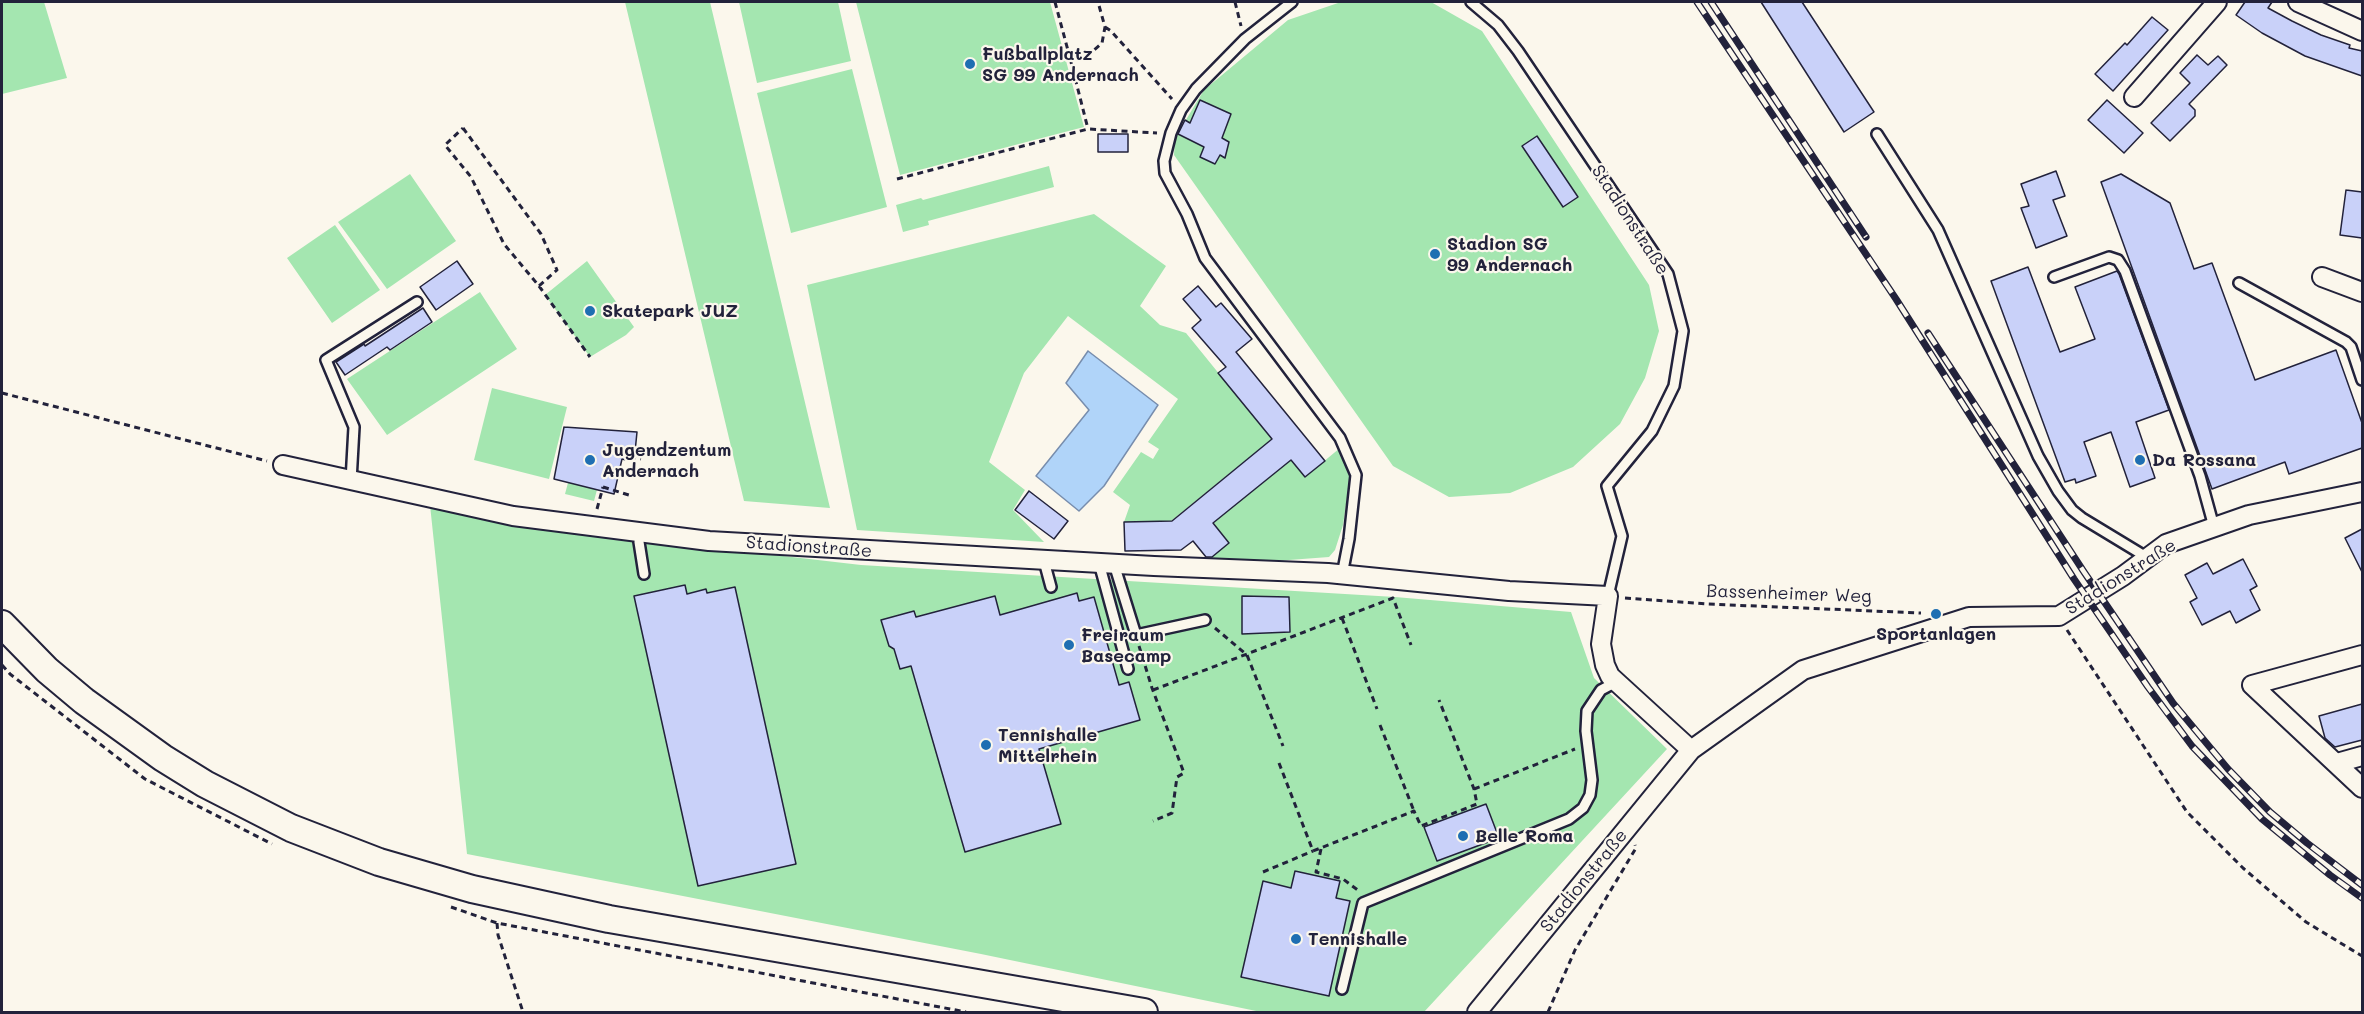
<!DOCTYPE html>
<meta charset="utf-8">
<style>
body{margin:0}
#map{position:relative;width:2364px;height:1014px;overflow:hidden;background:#fbf7ec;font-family:Mali,sans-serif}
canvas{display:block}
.frame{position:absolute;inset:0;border:3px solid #22223b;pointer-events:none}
</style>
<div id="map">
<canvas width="2364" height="1014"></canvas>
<div class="frame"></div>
</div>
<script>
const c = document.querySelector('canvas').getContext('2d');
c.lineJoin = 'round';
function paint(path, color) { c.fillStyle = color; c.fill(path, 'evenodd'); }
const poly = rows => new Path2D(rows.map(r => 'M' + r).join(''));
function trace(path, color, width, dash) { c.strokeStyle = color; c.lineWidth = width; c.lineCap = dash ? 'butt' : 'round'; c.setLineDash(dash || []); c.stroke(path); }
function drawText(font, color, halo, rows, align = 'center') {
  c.font = font + ' Mali,sans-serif'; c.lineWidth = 4.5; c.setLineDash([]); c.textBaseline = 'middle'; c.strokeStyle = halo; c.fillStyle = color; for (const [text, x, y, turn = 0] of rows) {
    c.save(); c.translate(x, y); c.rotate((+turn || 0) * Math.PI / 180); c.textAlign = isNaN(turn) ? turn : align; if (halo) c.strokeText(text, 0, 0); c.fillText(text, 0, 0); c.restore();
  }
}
paint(poly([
 [2,2,44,2,67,78,2,94],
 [625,2,710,2,830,508,744,501],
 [739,2,838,2,851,61,757,83],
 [856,2,1050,2,1084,127,900,175],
 [1341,2,1431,2,1482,31,1649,285,1659,331,1645,378,1620,424,1573,467,1510,493,1449,497,1393,466,1174,155,1175,138,1204,90,1288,20],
 [852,69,887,207,791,233,757,93],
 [1049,166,1054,187,928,221,929,225,903,232,896,205,921,198,923,200],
 [410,174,456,241,387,289,338,222],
 [1094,214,1166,266,1140,306,1160,325,1186,333,1272,439,1171,521,1124,522,1130,505,1113,492,1141,452,1153,459,1159,449,1148,442,1178,399,1068,316,1024,373,989,462,1025,490,1013,510,1044,542,857,530,807,285],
 [335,225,380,290,332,323,287,258],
 [587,261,634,327,626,335,590,357,545,295],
 [480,292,517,349,387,435,347,379],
 [492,388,567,407,549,479,474,460],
 [1340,448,1350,477,1343,525,1335,550,1329,557,1262,562,1208,560,1229,543,1213,523,1291,460,1305,477],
 [569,479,598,486,594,501,565,494],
 [430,505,559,530,861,565,1395,597,1571,612,1594,678,1667,749,1424,1012,1261,1012,981,954,467,854]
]), '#a4e6b0');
const water = poly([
 [1088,351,1158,405,1104,486,1079,511,1036,476,1089,410,1066,383,1088,351]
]);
paint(water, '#b0d4f9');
trace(water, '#778dad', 1.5);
const building = poly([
 [1761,2,1802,2,1874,112,1844,132,1761,2],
 [2245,2,2272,2,2268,8,2292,21,2321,35,2350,45,2349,48,2362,51,2362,76,2305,56,2262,33,2236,15,2245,2],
 [2152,17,2168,30,2113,91,2095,74,2125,43,2127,45,2152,17],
 [2197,55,2208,65,2218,56,2227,65,2189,104,2195,110,2195,116,2170,141,2151,123,2190,83,2180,73,2197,55],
 [1200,100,1231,114,1222,138,1229,142,1225,158,1220,155,1215,164,1200,157,1204,147,1178,134,1185,120,1190,123,1200,100],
 [2107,100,2143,133,2124,153,2088,120,2107,100],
 [1098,134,1128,134,1128,152,1098,152,1098,134],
 [1537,136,1578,197,1563,207,1522,146,1537,136],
 [2056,171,2065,196,2053,200,2067,236,2036,248,2021,208,2029,206,2021,184,2056,171],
 [2121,174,2170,203,2194,269,2212,263,2255,380,2336,350,2362,423,2362,448,2289,474,2285,462,2212,489,2101,182,2121,174],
 [2346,190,2362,192,2362,238,2340,235,2346,190],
 [457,261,473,284,436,310,420,287,457,261],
 [2028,267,2060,352,2095,339,2075,287,2117,271,2119,274,2169,410,2136,422,2155,478,2130,487,2111,432,2084,442,2096,476,2076,483,2075,479,2065,482,1991,281,2028,267],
 [1198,286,1216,307,1221,303,1252,339,1236,352,1325,461,1305,477,1291,460,1213,523,1229,543,1212,557,1206,557,1193,541,1181,550,1125,551,1124,522,1172,521,1272,439,1218,373,1226,367,1192,328,1201,320,1183,299,1198,286],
 [423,308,432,322,390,350,387,347,345,375,336,362,364,344,365,346,423,308],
 [564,427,637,432,634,462,622,459,614,494,554,479,564,427],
 [1029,491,1068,521,1054,539,1015,510,1029,491],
 [2362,529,2362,572,2345,538,2362,529],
 [2243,559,2257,586,2250,590,2260,610,2236,623,2230,611,2202,625,2190,602,2197,598,2185,575,2207,563,2213,574,2243,559],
 [685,585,687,594,706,589,707,593,735,587,796,864,698,886,634,596,685,585],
 [1077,593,1079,601,1094,597,1119,685,1129,682,1140,720,1039,749,1061,824,965,852,911,666,900,669,894,649,889,646,881,620,914,611,916,617,995,596,1000,615,1077,593],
 [1242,596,1289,597,1290,632,1242,634,1242,596],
 [2362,704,2362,740,2335,747,2325,738,2319,716,2362,704],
 [1486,804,1499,838,1437,861,1424,827,1486,804],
 [1295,871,1340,881,1336,898,1350,901,1329,996,1241,977,1263,881,1291,888,1295,871]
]);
paint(building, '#c9d1f9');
trace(building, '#22223b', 1.5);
const lane = poly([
 [1292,2,1245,39,1196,89,1181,110,1171,133,1164,161,1165,173,1187,214,1205,258,1340,438,1356,475,1349,539,1342,575],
 [1471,2,1498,25,1518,51,1668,274,1683,331,1674,386,1652,431,1607,486,1622,536,1608,596],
 [1877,134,1938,230,2038,456,2058,491,2072,510,2082,518,2148,558],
 [2054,277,2109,257,2118,260,2125,271,2200,476,2214,527],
 [2239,283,2346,342,2351,347,2362,380],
 [351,481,354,427,326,360,417,302],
 [640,533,639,542,644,574],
 [1044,561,1051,587],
 [1099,563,1128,669],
 [1114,564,1136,635,1205,620],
 [1342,989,1363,903,1569,819,1583,808,1590,795,1592,780,1586,731,1587,711,1601,690,1616,682]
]);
const street = poly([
 [2298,2,2362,31],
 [2134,97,2217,2],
 [2322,277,2362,292],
 [283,465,513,516,709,541,1154,566,1328,573,1509,591,1608,596,1601,644,1605,665,1610,676,1691,750],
 [2362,655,2252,685,2362,788],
 [2337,763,2362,756],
 [1477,1012,1691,750,1803,670,1969,617,2059,616,2123,576,2166,544,2249,515,2362,492]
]);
const secondary = poly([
 [2,624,47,670,84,701,163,758,205,784,291,828,379,862,472,889,609,919,1144,1012]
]);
trace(lane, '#22223b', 14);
trace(street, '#22223b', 22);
trace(secondary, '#22223b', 30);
trace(poly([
 [1055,2,1070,58,1094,50,1102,43,1105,27,1098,2],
 [1235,2,1241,26],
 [1105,27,1111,31,1172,99],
 [1070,58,1088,129],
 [463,128,541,234,557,270,539,286,504,244,471,177,445,145,463,128],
 [897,179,1088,129,1157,133],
 [539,286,590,357],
 [2,393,267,461],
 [620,454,641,459],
 [603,487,632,496],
 [597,509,603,487],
 [1625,598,1707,604,1921,613],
 [1342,618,1377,709],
 [1215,628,1247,655,1283,746],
 [2067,630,2187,812,2243,868,2306,922,2362,956],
 [1139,646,1152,688,1184,773,1177,777,1172,813,1153,821],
 [2,665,10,674,145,779,272,844],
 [1153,690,1393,598,1411,645],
 [1380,725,1414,811],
 [1279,763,1313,851,1414,811,1421,826,1477,804,1474,789,1439,700],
 [1474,789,1575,749],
 [1321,849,1316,872,1343,879,1359,891],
 [1263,872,1313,851],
 [451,907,497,923,966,1012],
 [497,923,498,935,523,1012],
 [1548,1012,1575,950,1636,848,1635,845]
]), '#22223b', 3, [6, 4.5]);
trace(lane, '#fbf7ec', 9);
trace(street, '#fbf7ec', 18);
trace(secondary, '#fbf7ec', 26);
const rail = poly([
 [1697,2,1896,299,2074,579,2148,687,2192,746,2262,819,2330,875,2362,898],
 [1711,2,1866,237],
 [1928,333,2084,572,2173,703,2228,769,2270,812,2307,843,2362,885]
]);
trace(rail, '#22223b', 7);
trace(rail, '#fbf7ec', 4.5, [14]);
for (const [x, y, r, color] of [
 [970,64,6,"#1f6fb2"],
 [1435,254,6,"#1f6fb2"],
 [590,311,6,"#1f6fb2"],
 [590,460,6,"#1f6fb2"],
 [2140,460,6,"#1f6fb2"],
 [1936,614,6,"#1f6fb2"],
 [1069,645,6,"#1f6fb2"],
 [986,745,6,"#1f6fb2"],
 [1463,836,6,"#1f6fb2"],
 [1296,939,6,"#1f6fb2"]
]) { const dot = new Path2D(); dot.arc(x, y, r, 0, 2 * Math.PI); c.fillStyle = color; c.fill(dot); trace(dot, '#fbf7ec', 2); }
drawText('bold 18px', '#22223b', '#fbf7ec', [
 ["Fußballplatz",982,54],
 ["SG 99 Andernach",982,75],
 ["Stadion SG",1447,244],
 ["99 Andernach",1447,265],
 ["Skatepark JUZ",602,311],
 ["Jugendzentum",602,450],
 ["Andernach",602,471],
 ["Da Rossana",2152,460],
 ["Sportanlagen",1936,634,"center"],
 ["Freiraum",1081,635],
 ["Basecamp",1081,656],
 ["Tennishalle",998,735],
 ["Mittelrhein",998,756],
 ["Belle Roma",1475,836],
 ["Tennishalle",1308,939]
], 'left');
drawText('18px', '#22223b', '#fbf7ec', [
 ["Stadionstraße",1630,220,57],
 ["Stadionstraße",809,547,4],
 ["Stadionstraße",2121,577,-32],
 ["Bassenheimer Weg",1789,594,2],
 ["Stadionstraße",1584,881,-51]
]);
</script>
